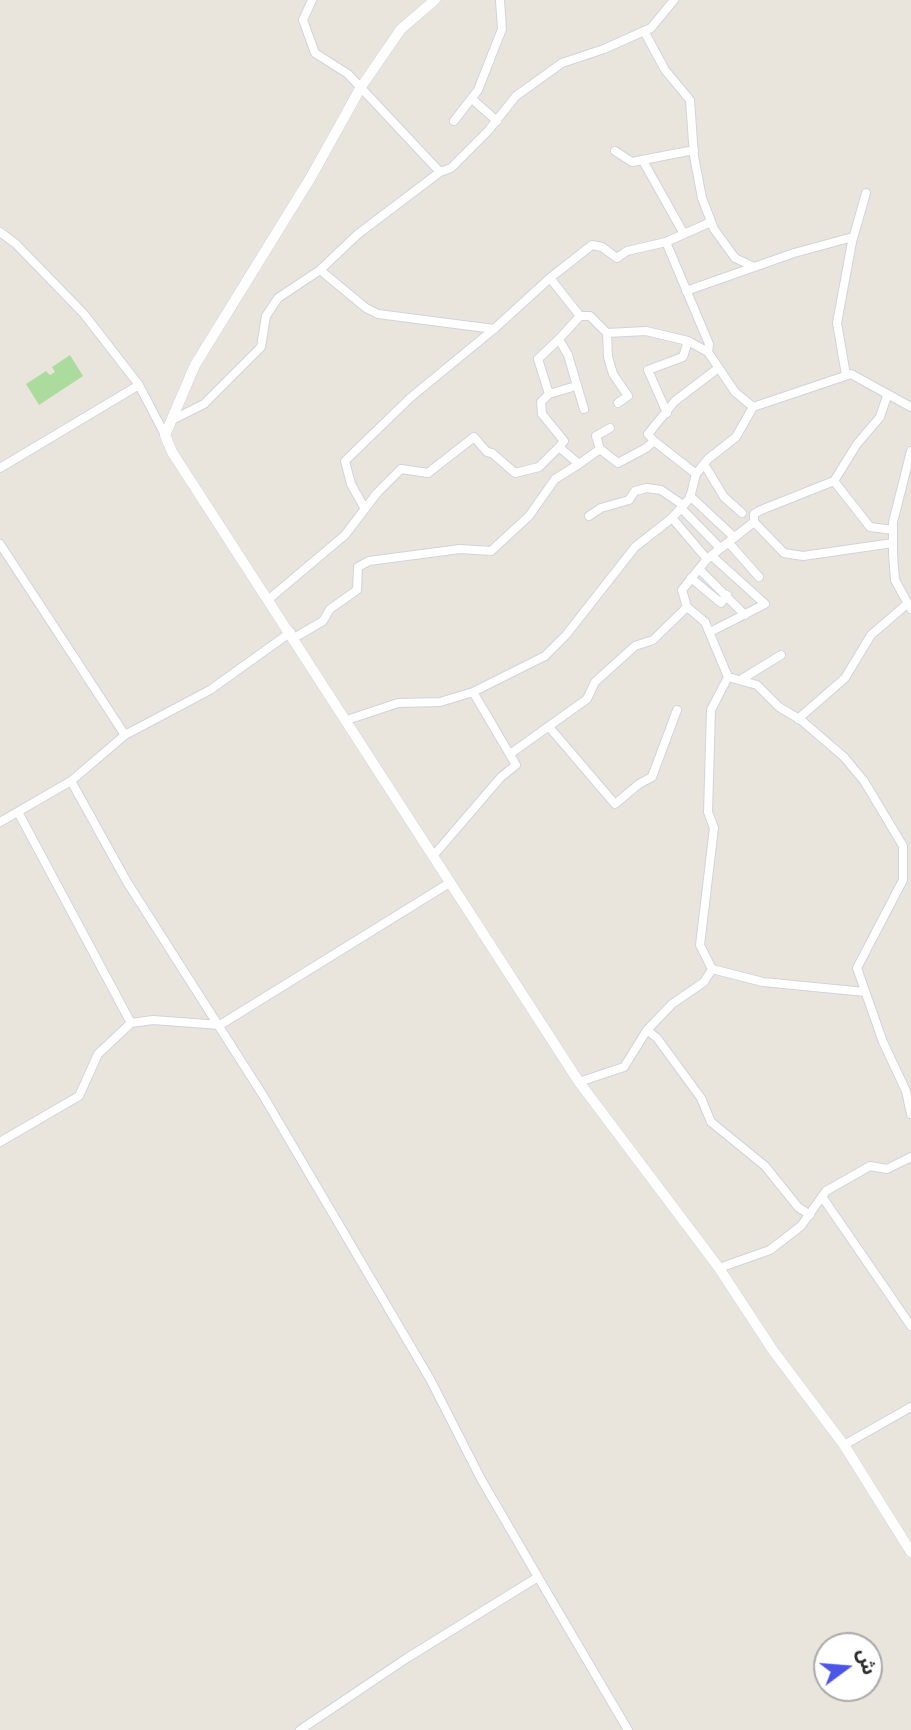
<!DOCTYPE html>
<meta charset="utf-8">
<style>
body{margin:0}
#map{position:relative;width:911px;height:1730px;overflow:hidden;background:#eae5dc;font-family:"Space Grotesk","Noto Sans Arabic",sans-serif}
canvas{display:block}
.north{position:absolute;left:813px;top:1632px;width:70px;height:70px;box-sizing:border-box;background:#fff;border:2px solid #a9a9a9;border-radius:50%;rotate:74deg;font-size:19px;font-weight:700;line-height:28px;text-align:center;color:#292929}
.north::after{content:'';display:block;margin:auto;width:24px;height:32px;background:#4b56e7;clip-path:polygon(50% 0,100% 100%,50% 72%,0 100%)}
</style>
<div id="map">
<canvas width="911" height="1730"></canvas>
<div class="north">ش</div>
</div>
<script>
const c = document.querySelector('canvas').getContext('2d');
c.lineJoin = 'round';
function paint(path, color) { c.fillStyle = color; c.fill(path, 'evenodd'); }
const poly = rows => new Path2D(rows.map(r => 'M' + r).join(''));
function trace(path, color, width, dash) { c.strokeStyle = color; c.lineWidth = width; c.lineCap = dash ? 'butt' : 'round'; c.setLineDash(dash || []); c.stroke(path); }
paint(poly([
 [70,355,83,376,39,405,26,384,46,371,50,375,55,372,52,367]
]), '#abdb9d');
const minor = poly([
 [312,0,303,20,315,53,348,74,440,172],
 [644,31,665,70,690,100,694,156,702,198,714,229,735,258,754,267],
 [472,99,497,121],
 [454,121,478,90,502,29,500,0],
 [615,151,632,162,694,150],
 [643,161,684,234],
 [0,232,16,244,84,314,139,385,165,435],
 [666,242,709,344,708,352],
 [320,270,366,308,378,314,494,329],
 [550,278,580,316,559,339,568,355,584,409],
 [686,291,794,253,853,237],
 [580,316,590,316,607,333,608,357,613,374,628,396,618,403],
 [607,333,646,331,688,341,708,352,735,392,753,407],
 [559,339,538,359,549,394,576,386],
 [846,375,837,323,852,242,866,193],
 [549,394,541,402,542,414,564,441,559,447],
 [667,413,648,370,683,357,688,341],
 [172,420,204,404,261,347,266,316,278,298,320,270,358,234,440,172,451,168,488,131,516,96,562,63,604,49,651,28,674,0],
 [654,441,648,434,675,401,717,369],
 [600,449,596,436,610,428],
 [911,451,893,522,893,554,895,580,911,609],
 [704,464,724,497,742,513],
 [0,468,139,385],
 [834,481,870,527,893,530],
 [690,496,734,537],
 [681,508,720,548],
 [365,509,351,484,345,461,410,398,494,329,550,278,592,245,602,247,617,258,627,251,666,242,711,222],
 [589,516,601,508,629,500,635,491,647,488,661,490,683,505],
 [672,518,707,559],
 [754,522,754,514,761,510,834,481,857,444,880,417,887,396],
 [729,543,759,577],
 [0,544,125,735],
 [699,569,745,615],
 [691,578,721,603,727,595],
 [269,599,345,535,377,493,401,469,428,473,474,437,487,452,492,453,515,473,539,467,559,447,579,464,600,449,618,463,646,448,654,441,696,474],
 [687,607,705,622,728,677,757,685,779,707,801,720,844,757,864,781,903,846,903,880,857,968,883,1042,906,1091,911,1114],
 [710,632,765,604,712,556],
 [294,638,323,621,330,609,357,590,358,567,369,561,460,549,491,551,529,516,555,479,579,464],
 [728,677,711,710,708,812,714,828,700,945,712,969,763,982,865,992],
 [742,679,781,655],
 [473,692,545,656,566,635,635,547,672,518,690,498,696,474,708,459,736,437,753,407,851,374,911,407],
 [798,719,845,678,871,635,907,604],
 [347,720,398,703,440,702,473,692,516,765,501,777,434,855],
 [550,728,615,804,639,784,652,777,677,710],
 [510,754,587,699,595,682,635,646,653,640,687,607,682,590,707,559,754,522,784,553,803,556,893,543],
 [71,781,127,882,264,1097,430,1379,481,1479,538,1577],
 [18,812,131,1023],
 [0,822,71,781,125,735,210,690,291,632],
 [647,1030,657,1038,701,1098,711,1122,765,1166,798,1207,810,1215],
 [579,1082,624,1067,647,1030,672,1004,704,982,712,969],
 [0,1142,79,1096,98,1054,131,1023,153,1020,220,1025,451,882],
 [823,1198,911,1326],
 [719,1268,770,1250,801,1226,826,1191,870,1166,887,1169,911,1157],
 [844,1445,911,1407],
 [300,1730,407,1658,538,1577,628,1730]
]);
const tertiary = poly([
 [435,0,401,29,361,87,311,177,195,365,165,435,172,452,579,1082,719,1268,772,1349,844,1445,911,1552]
]);
trace(minor, '#d1d2e0', 10);
trace(tertiary, '#d1d2e0', 11);
trace(minor, '#fff', 8);
trace(tertiary, '#fff', 10);
</script>
